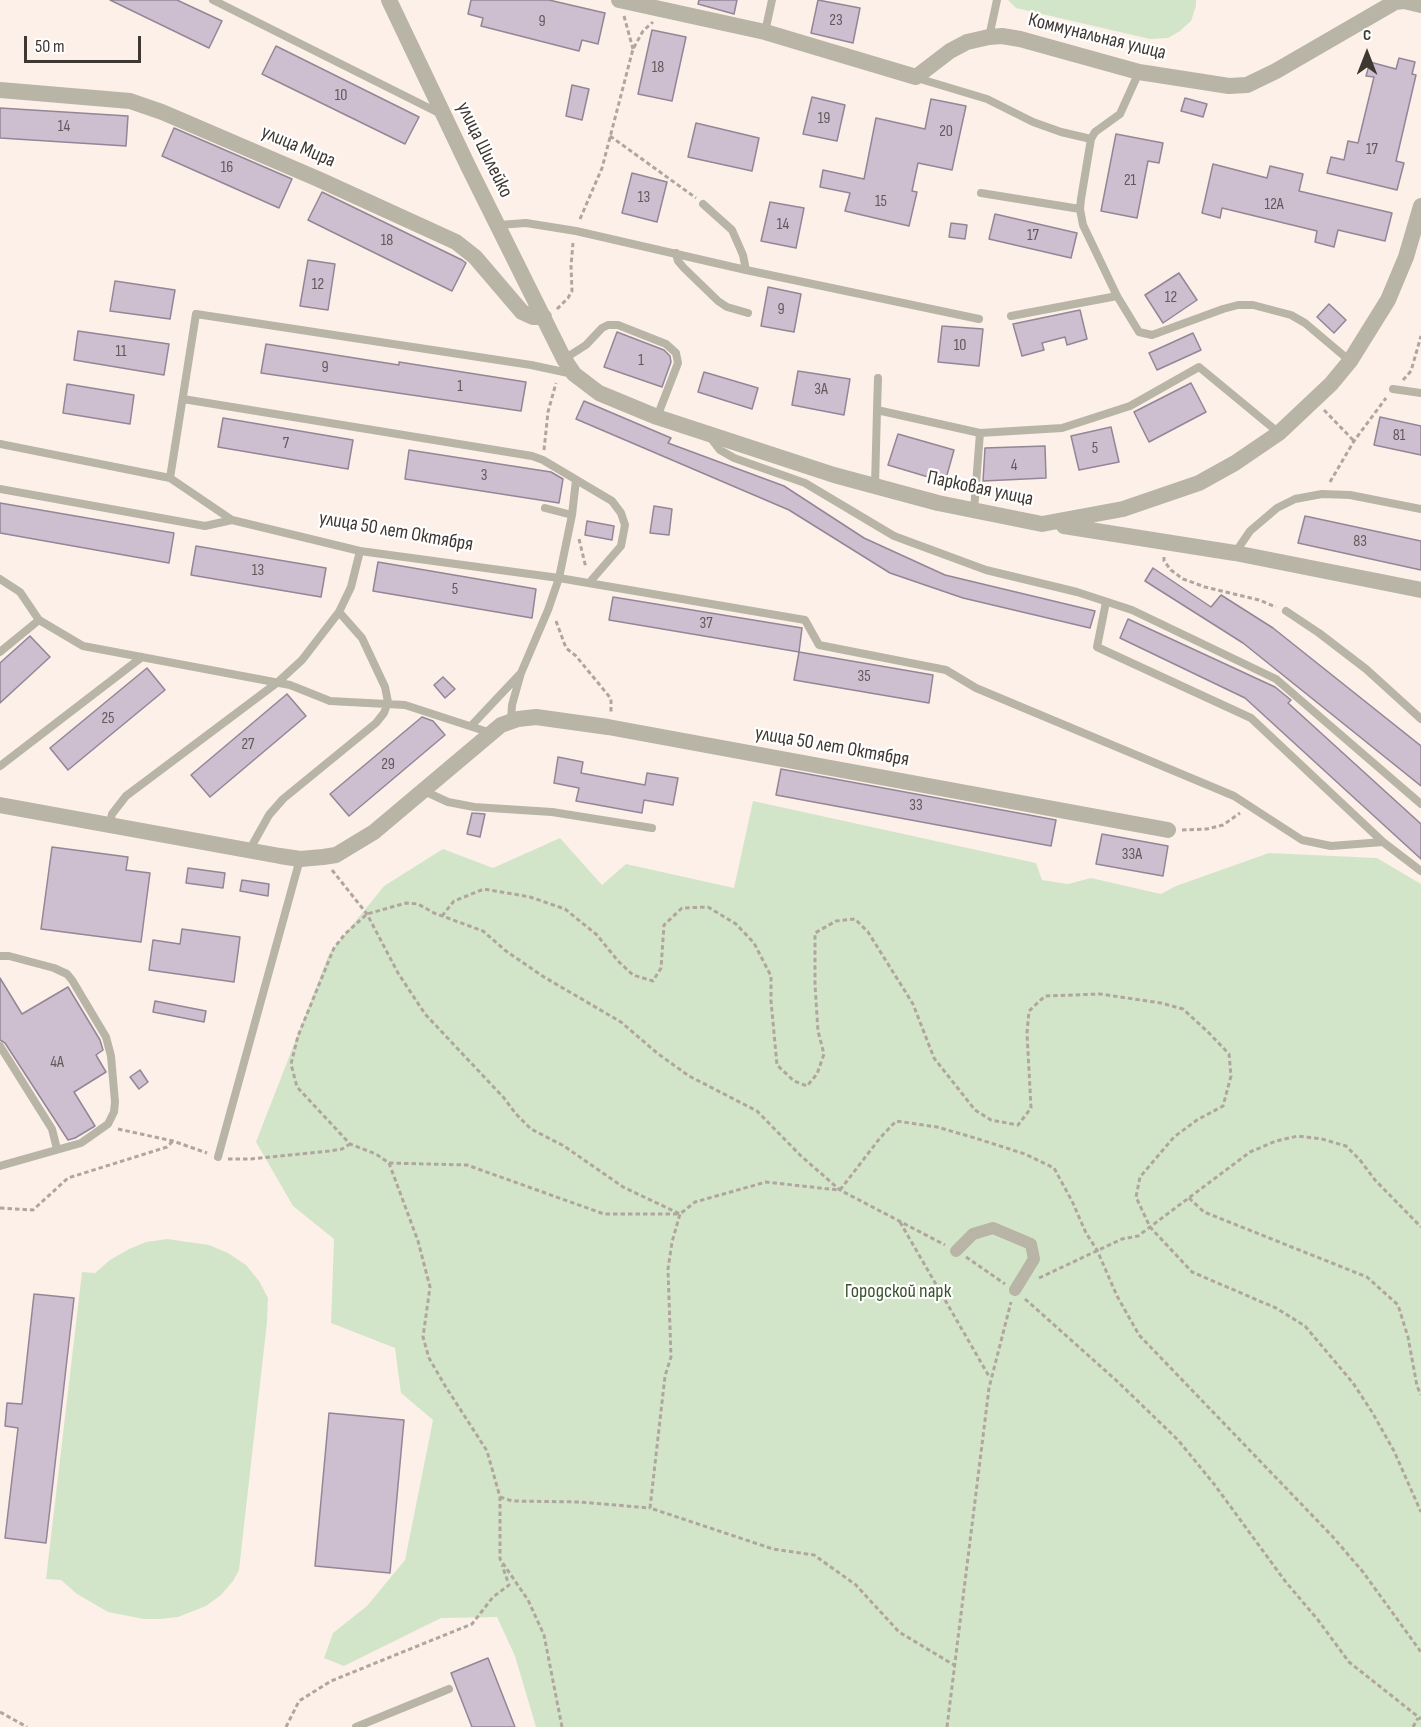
<!DOCTYPE html>
<meta charset="utf-8">
<style>
body{margin:0}
#map{position:relative;width:1421px;height:1727px;overflow:hidden;background:#fdf0e8;font-family:"Sofia Sans Condensed",sans-serif}
canvas{display:block}
.north{position:absolute;left:1337px;top:24px;width:60px;height:60px;-webkit-text-stroke:4px #fff;paint-order:stroke;rotate:0deg;font-size:16px;font-weight:700;line-height:24px;text-align:center;color:#3f3732}
.north::after{content:'';display:block;margin:auto;width:21px;height:27px;background:#3f3732;clip-path:polygon(50% 0,100% 100%,50% 72%,0 100%)}
.scale{position:absolute;left:24px;top:36px;width:117px;height:27px;box-sizing:border-box;border:3px solid #3f3732;border-top:0;padding-left:8px;font-size:18px;line-height:21px;white-space:nowrap;color:#3f3732;-webkit-text-stroke:4px #fff;paint-order:stroke}
</style>
<div id="map">
<canvas width="1421" height="1727"></canvas>
<div class="north">С</div>
<div class="scale">50 m</div>
</div>
<script>
const c = document.querySelector('canvas').getContext('2d');
c.lineJoin = 'round';
function paint(path, color) { c.fillStyle = color; c.fill(path, 'evenodd'); }
const poly = rows => new Path2D(rows.map(r => 'M' + r).join(''));
function trace(path, color, width, dash) { c.strokeStyle = color; c.lineWidth = width; c.lineCap = dash ? 'butt' : 'round'; c.setLineDash(dash || []); c.stroke(path); }
function drawText(font, color, halo, rows, align = 'center') {
  c.font = font + ' "Sofia Sans Condensed",sans-serif'; c.lineWidth = 4.5; c.setLineDash([]); c.textBaseline = 'middle'; c.strokeStyle = halo; c.fillStyle = color; for (const [text, x, y, turn = 0] of rows) {
    c.save(); c.translate(x, y); c.rotate((+turn || 0) * Math.PI / 180); c.textAlign = isNaN(turn) ? turn : align; if (halo) c.strokeText(text, 0, 0); c.fillText(text, 0, 0); c.restore();
  }
}
paint(poly([
 [1008,0,1196,0,1196,6,1191,21,1180,31,1168,38,1150,39,1016,8],
 [753,801,1036,863,1042,880,1068,884,1091,878,1161,894,1176,886,1269,853,1377,858,1421,884,1421,1727,536,1727,515,1656,497,1617,441,1618,344,1666,324,1658,333,1633,367,1606,405,1560,433,1420,401,1393,395,1348,331,1323,334,1239,293,1206,256,1142,329,954,384,886,443,849,493,868,560,838,602,885,626,864,734,888],
 [167,1239,209,1245,228,1253,246,1265,259,1281,268,1298,267,1322,239,1570,233,1581,221,1595,206,1606,178,1617,160,1619,144,1619,108,1612,77,1594,61,1580,46,1579,82,1272,95,1273,110,1260,129,1249,146,1242]
]), '#d3e5c9');
const building = poly([
 [110,0,177,0,222,21,209,48,110,0],
 [471,0,549,0,605,13,598,44,582,40,579,51,481,26,483,18,468,14,471,0],
 [699,0,737,0,734,14,698,4,699,0],
 [818,0,860,8,853,43,811,33,818,0],
 [652,30,686,37,672,101,638,94,652,30],
 [276,46,419,117,405,144,262,74,276,46],
 [1399,58,1415,62,1412,74,1416,75,1396,161,1404,163,1397,190,1327,173,1331,157,1344,160,1348,141,1358,143,1374,77,1366,76,1370,62,1396,69,1399,58],
 [572,85,589,89,582,120,566,116,572,85],
 [812,97,845,105,837,141,803,134,812,97],
 [1185,98,1207,104,1203,117,1181,111,1185,98],
 [931,99,966,106,952,170,918,163,912,191,917,192,909,226,845,211,850,193,820,187,823,170,864,179,876,118,925,129,931,99],
 [0,108,128,116,126,146,0,138,0,108],
 [696,123,759,138,752,171,688,157,696,123],
 [174,128,292,179,279,208,162,156,174,128],
 [1116,134,1163,143,1159,163,1148,161,1137,218,1101,211,1116,134],
 [1213,164,1267,178,1270,166,1303,174,1299,191,1392,213,1385,241,1338,230,1334,247,1315,242,1317,231,1222,208,1220,218,1202,213,1213,164],
 [632,173,667,182,657,222,622,213,632,173],
 [322,192,462,260,466,263,452,291,308,220,322,192],
 [770,202,804,208,796,248,761,241,770,202],
 [995,214,1077,233,1071,258,989,239,995,214],
 [951,223,967,225,965,239,949,237,951,223],
 [308,260,335,264,328,310,300,306,308,260],
 [1179,273,1197,300,1163,323,1145,295,1179,273],
 [115,281,175,290,170,319,110,311,115,281],
 [768,287,801,294,794,332,761,326,768,287],
 [1329,304,1346,320,1334,333,1317,317,1329,304],
 [1080,310,1087,339,1067,345,1065,337,1042,343,1044,350,1022,356,1013,324,1080,310],
 [942,326,983,329,979,366,938,362,942,326],
 [78,331,169,344,164,375,74,360,78,331],
 [617,332,664,350,670,356,671,362,662,387,604,367,617,332],
 [1193,333,1201,350,1157,370,1149,353,1193,333],
 [266,344,399,365,399,362,526,382,521,411,261,373,266,344],
 [798,371,850,379,844,415,792,405,798,371],
 [704,372,758,388,752,409,698,392,704,372],
 [1191,383,1206,412,1149,442,1134,412,1191,383],
 [67,384,134,395,130,424,63,413,67,384],
 [584,401,671,438,668,443,784,486,864,538,945,575,1095,611,1090,628,963,598,890,573,789,510,576,419,584,401],
 [1380,417,1421,426,1421,455,1374,445,1380,417],
 [223,418,353,440,348,469,218,447,223,418],
 [1111,427,1119,462,1079,470,1071,436,1111,427],
 [898,434,954,450,945,482,888,465,898,434],
 [1045,446,1046,478,983,481,985,448,1045,446],
 [409,450,551,472,563,479,559,503,405,479,409,450],
 [0,503,174,533,169,563,0,533,0,503],
 [654,506,672,509,669,535,650,533,654,506],
 [1305,516,1421,541,1421,570,1298,543,1305,516],
 [587,521,614,526,612,540,585,535,587,521],
 [196,546,326,568,321,597,191,575,196,546],
 [378,562,536,589,532,618,373,591,378,562],
 [1153,568,1211,607,1221,595,1273,628,1421,746,1421,786,1243,643,1145,581,1153,568],
 [613,597,802,628,799,652,609,620,613,597],
 [1128,619,1275,687,1291,700,1288,703,1421,824,1421,859,1245,698,1120,638,1128,619],
 [30,636,50,657,0,703,0,663,30,636],
 [799,652,933,675,929,703,794,680,799,652],
 [147,668,165,690,68,770,50,748,147,668],
 [443,677,455,689,445,698,434,685,443,677],
 [287,694,306,716,210,797,191,775,287,694],
 [422,717,433,721,445,735,349,816,330,794,422,717],
 [558,757,583,762,581,773,645,785,647,773,678,778,673,805,644,800,642,813,576,801,579,788,554,783,558,757],
 [781,769,1056,820,1051,846,776,795,781,769],
 [472,813,485,814,480,837,467,834,472,813],
 [1102,834,1168,846,1163,876,1096,864,1102,834],
 [52,847,128,857,126,870,150,873,141,942,41,929,52,847],
 [188,868,225,873,223,888,186,883,188,868],
 [242,880,269,884,268,896,240,891,242,880],
 [182,929,240,937,234,982,149,970,153,940,180,944,182,929],
 [0,978,22,1014,68,987,100,1040,103,1050,96,1055,106,1072,74,1092,95,1126,75,1138,68,1140,5,1043,0,1040,0,978],
 [155,1001,206,1011,204,1022,153,1012,155,1001],
 [140,1070,148,1082,139,1089,130,1077,140,1070],
 [34,1294,74,1298,46,1543,5,1538,18,1428,5,1426,7,1403,22,1404,34,1294],
 [329,1413,404,1420,390,1573,315,1566,329,1413],
 [488,1658,515,1727,472,1727,451,1673,488,1658]
]);
paint(building, '#cdbed0');
trace(building, '#938696', 1.5);
trace(poly([
 [624,16,633,49],
 [610,136,696,198],
 [580,219,602,168,633,49,643,31,653,22],
 [557,309,568,298,572,291,571,266,573,243],
 [1403,380,1411,371,1421,336],
 [1324,410,1354,441],
 [544,450,548,412,556,383],
 [1330,482,1354,441,1386,398],
 [579,539,586,568],
 [1164,557,1164,561,1171,570,1183,579,1205,587,1259,600,1276,607],
 [556,621,566,648,576,656,608,695,611,699,611,713],
 [1182,830,1207,829,1223,825,1240,813],
 [332,870,367,914,398,973,425,1014,504,1098,516,1114,531,1129,564,1146,623,1187,680,1214,695,1202,766,1182,838,1190],
 [442,916,454,901,484,889,530,897,565,909,597,935,618,961,633,975,653,981,661,968,664,925,682,908,708,907,736,924,754,943,771,976,771,1001,777,1065,794,1081,807,1086,817,1074,824,1054,818,1031,815,985,815,933,836,921,855,919,868,932,913,1004,934,1058,975,1110,991,1120,1018,1125,1031,1108,1027,1033,1029,1011,1045,996,1100,994,1161,1003,1183,1009,1209,1033,1229,1054,1231,1076,1223,1106,1197,1120,1174,1137,1140,1177,1136,1197,1150,1227,1192,1272,1276,1308,1305,1326,1353,1383,1372,1412,1394,1451,1421,1512],
 [118,1129,173,1141,207,1153],
 [228,1159,251,1159,329,1151,342,1149,350,1144],
 [389,1163,467,1165,604,1214,680,1214,672,1242,668,1269,671,1357,665,1376,650,1508,773,1549,814,1555,856,1585,899,1632,954,1665],
 [840,1190,880,1138,896,1121,937,1127,975,1138,1025,1154,1054,1168,1072,1201,1086,1233,1097,1250,1117,1296,1139,1335,1333,1537,1363,1572,1421,1652],
 [1189,1198,1204,1212,1367,1277,1398,1305,1408,1337,1417,1386,1421,1395],
 [0,1208,33,1210,68,1178,167,1147,173,1141],
 [900,1222,990,1378],
 [966,1257,1005,1284],
 [1039,1278,1122,1239,1138,1236,1250,1152,1276,1141,1298,1136,1322,1139,1346,1146,1360,1160,1375,1180,1421,1227],
 [1025,1299,1118,1382,1178,1440,1214,1484,1285,1581,1318,1620,1349,1662,1421,1719],
 [500,1497,512,1501,580,1502,650,1508],
 [0,1712,27,1727],
 [286,1727,299,1701,331,1681,472,1624,493,1597,509,1585,502,1565],
 [562,1727,544,1635,528,1600,500,1559,500,1497,487,1451,444,1384,429,1358,423,1337,430,1287,418,1241,389,1163,376,1154,350,1144,297,1087,291,1064,298,1036,334,948,345,934,367,914,406,903,418,904,434,913,483,931,506,951,544,977,621,1022,657,1053,689,1076,757,1111,801,1156,840,1190,945,1245],
 [947,1727,989,1388,1011,1302],
 [1413,1727,1418,1718]
]), '#b1a69f', 3, [4.5, 3]);
trace(poly([
 [213,0,441,114],
 [765,32,772,0],
 [989,37,997,0],
 [917,78,987,99,1033,122,1061,132,1091,139],
 [981,193,1080,209],
 [703,204,732,230,743,255,746,270],
 [498,225,526,223,576,231,746,270,979,319],
 [676,253,678,261,684,268,718,301,727,307,748,313],
 [1117,296,1083,225,1080,209,1081,199,1091,139,1095,132,1120,114,1139,72],
 [1011,316,1117,296,1139,332,1152,335,1223,309,1238,305,1253,305,1291,315,1305,323,1350,361],
 [564,359,586,345,602,328,608,325,618,325,666,344,676,353,678,363,657,417],
 [1393,389,1421,393],
 [183,399,532,456,543,460,612,501,621,513,625,525,621,546,589,583],
 [877,410,878,378],
 [710,437,720,450,734,458,805,483,894,536,986,570,1077,592,1132,610,1276,679,1421,804],
 [0,444,170,478,232,520,360,551,559,578,805,620,819,645,946,670,976,688,1234,796,1302,840,1331,846,1383,842,1421,871],
 [170,478,196,314,531,365,573,374],
 [875,486,877,410,980,433,1062,428,1130,406,1199,367,1279,433],
 [0,489,205,526,232,520],
 [545,508,572,515,576,480],
 [974,510,980,433],
 [1235,553,1250,531,1277,508,1295,499,1322,494,1350,495,1421,509],
 [0,579,20,592,39,620,83,646,290,685,330,701,405,705,491,733],
 [1106,602,1097,647,1251,718,1383,842],
 [1286,611,1319,633,1366,669,1421,719],
 [0,652,39,620],
 [511,721,512,705,521,673,548,610,559,578,572,515],
 [471,726,520,674],
 [0,766,142,657],
 [424,791,448,802,474,807,552,812,652,828],
 [110,823,112,814,126,796,278,682,302,660,339,612,351,587,360,551],
 [250,849,269,815,283,799,376,723,384,713,388,702,385,687,362,638,339,612],
 [0,956,9,956,54,968,67,974,72,980,106,1037,111,1056,115,1102,114,1112,108,1124,81,1143,0,1166],
 [0,1046,52,1129,57,1149],
 [218,1157,300,859],
 [356,1727,449,1689]
]), '#b8b4a6', 8);
trace(poly([
 [956,1251,973,1234,993,1228,1031,1244,1034,1259,1015,1290]
]), '#b8b4a6', 12);
trace(poly([
 [389,0,468,166,564,359,574,374,599,393,657,417,834,475,938,503,1042,524,1123,509,1199,483,1235,463,1279,433,1331,384,1350,361,1388,300,1406,257,1421,206],
 [619,0,765,32,916,77,950,51,967,42,989,37,1002,36,1020,39,1139,72,1229,86,1247,85,1276,71,1395,2,1404,1,1421,5],
 [0,90,130,101,162,112,318,179,456,242,475,257,522,312,533,317,544,317],
 [1064,526,1235,553,1421,590],
 [0,805,280,856,300,859,323,857,336,855,374,832,501,725,518,719,536,717,608,727,1168,830]
]), '#b8b4a6', 16);
drawText('16px', '#62595a', null, [
 ["23",836,21],
 ["9",542,22],
 ["18",658,68],
 ["10",341,96],
 ["19",824,119],
 ["14",64,127],
 ["20",946,132],
 ["17",1372,150],
 ["16",227,168],
 ["21",1130,181],
 ["13",644,198],
 ["15",881,202],
 ["12А",1274,205],
 ["14",783,225],
 ["17",1033,236],
 ["18",387,241],
 ["12",318,285],
 ["12",1171,298],
 ["9",781,310],
 ["10",960,346],
 ["11",121,352],
 ["1",641,361],
 ["9",325,368],
 ["1",460,387],
 ["3А",821,390],
 ["81",1399,436],
 ["7",286,444],
 ["5",1095,449],
 ["4",1014,466],
 ["3",484,476],
 ["83",1360,542],
 ["13",258,571],
 ["5",455,590],
 ["37",706,624],
 ["35",864,677],
 ["25",108,719],
 ["27",248,745],
 ["29",388,765],
 ["33",916,806],
 ["33А",1132,855],
 ["4А",57,1063]
]);
drawText('20px', '#3f3732', '#fff', [
 ["Коммунальная улица",1097,37,14],
 ["улица Мира",298,147,23],
 ["улица Шилейко",484,150,64],
 ["Парковая улица",980,489,12],
 ["улица 50 лет Октября",396,532,10],
 ["улица 50 лет Октября",832,747,10]
]);
drawText('20px', '#3b552b', '#fff', [
 ["Городской парк",898,1292]
]);
</script>
